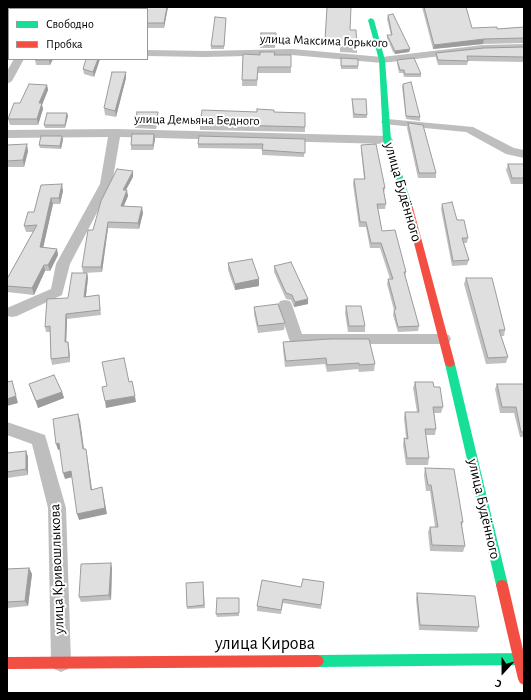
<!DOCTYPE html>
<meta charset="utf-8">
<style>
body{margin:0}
#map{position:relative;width:531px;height:700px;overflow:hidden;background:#fff;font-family:"Alegreya Sans",sans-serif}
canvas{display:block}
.frame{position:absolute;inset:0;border:8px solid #000;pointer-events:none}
.legend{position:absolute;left:8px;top:8px;width:140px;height:52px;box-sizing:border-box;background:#fff;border:1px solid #999;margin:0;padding:5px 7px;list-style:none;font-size:12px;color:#000}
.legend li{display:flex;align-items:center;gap:8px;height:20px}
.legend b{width:20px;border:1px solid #999}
.north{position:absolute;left:483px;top:652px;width:40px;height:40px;-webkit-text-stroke:3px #fff;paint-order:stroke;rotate:201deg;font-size:11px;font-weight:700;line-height:16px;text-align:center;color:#000}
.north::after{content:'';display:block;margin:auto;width:14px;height:18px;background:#000;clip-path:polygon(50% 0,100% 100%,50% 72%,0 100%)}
</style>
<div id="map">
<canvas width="531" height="700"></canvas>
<div class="frame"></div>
<ul class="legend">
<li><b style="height:5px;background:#16e098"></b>Свободно</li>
<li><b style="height:5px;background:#f24e42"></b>Пробка</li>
</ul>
<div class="north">С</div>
</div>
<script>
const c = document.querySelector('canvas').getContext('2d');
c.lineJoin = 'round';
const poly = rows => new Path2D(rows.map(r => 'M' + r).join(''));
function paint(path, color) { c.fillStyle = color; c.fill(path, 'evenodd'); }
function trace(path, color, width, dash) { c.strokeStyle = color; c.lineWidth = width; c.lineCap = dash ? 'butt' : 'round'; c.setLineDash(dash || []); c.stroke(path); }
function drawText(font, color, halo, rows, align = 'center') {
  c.font = font + ' "Alegreya Sans",sans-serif'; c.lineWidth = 4; c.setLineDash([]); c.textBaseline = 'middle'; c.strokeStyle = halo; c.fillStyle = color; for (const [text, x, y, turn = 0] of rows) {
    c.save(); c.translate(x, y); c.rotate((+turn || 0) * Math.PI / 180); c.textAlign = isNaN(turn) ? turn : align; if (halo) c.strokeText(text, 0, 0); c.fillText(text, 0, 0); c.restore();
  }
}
paint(poly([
 [35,7,45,7,44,9,34,9,35,7],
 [524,44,524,50,483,51,382,63,292,55,204,57,147,56,147,50,204,51,292,49,382,57,483,45,524,44],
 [7,47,9,47,9,53,7,53,7,47],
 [14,59,24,59,12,81,7,84,7,71,14,59],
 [387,119,473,127,514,148,524,150,524,158,506,154,466,132,383,124,381,122,383,120,387,119],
 [115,129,387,136,391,137,393,140,391,143,387,144,120,137,112,184,70,264,62,295,17,316,12,317,7,316,7,308,51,289,56,264,100,184,108,137,7,138,7,130,115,129],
 [285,300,290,301,292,305,302,334,444,334,449,335,451,339,449,343,444,344,296,344,291,343,289,339,278,305,280,301,285,300],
 [7,422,45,435,66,508,71,662,68,669,61,672,54,669,51,662,48,508,32,444,7,435,7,422]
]), '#bebebe');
paint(poly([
 [371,18,374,20,385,60,391,140,413,208,409,210,405,208,383,140,379,60,368,20,371,18],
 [450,361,453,362,455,364,508,585,506,589,502,590,498,589,496,585,445,364,447,362,450,361],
 [524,653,524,665,318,667,314,665,312,661,314,657,318,655,524,653]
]), '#16e098');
paint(poly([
 [406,206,412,206,413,208,455,364,453,366,450,367,447,366,445,364,405,208,406,206],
 [502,580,506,581,508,585,524,654,524,685,520,683,518,679,496,585,498,581,502,580],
 [318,655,322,657,324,661,322,665,318,667,7,669,7,657,318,655]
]), '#f24e42');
paint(poly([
 [124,7,168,7,164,28,147,28,147,9,124,8],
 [327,7,350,30,357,48,357,53,340,52,340,46,325,46],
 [422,7,466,7,472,28,497,29,524,27,524,43,483,44,433,49],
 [388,15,410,49,409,52,395,54,393,52,387,38,387,35,391,35,387,19],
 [226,18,224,49,211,49,211,46],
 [261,33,276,33,275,48,260,48],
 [524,47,524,62,468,61,467,65,438,65,436,58,436,53],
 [243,54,291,55,291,73,258,73,257,86,242,86],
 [341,58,358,66,358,69,341,69],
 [35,59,53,59,50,65,36,65],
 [86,59,100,59,94,77,84,74,83,69],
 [397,60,421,74,421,77,404,77,403,73,399,73,397,63],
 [126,72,126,78,116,117,105,115,104,108],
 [403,84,420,117,420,121,406,119,402,87],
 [47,85,48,90,42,105,43,109,38,125,10,125,8,119,20,103],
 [352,99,367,115,367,118,353,118],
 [274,112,305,113,305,132,200,130,200,124],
 [68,116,65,128,45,128,44,125],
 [158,116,156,129,135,128,135,125],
 [408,123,436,173,436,178,418,178,407,128],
 [63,139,61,149,40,148,39,145],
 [155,139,153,150,131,150,131,145],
 [305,139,304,157,262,155,262,149,198,148,198,144],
 [7,145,28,151,24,167,7,167],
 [361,145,385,188,384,193,386,204,385,209,378,209,382,231,406,272,405,277,419,326,418,331,398,332,393,315,394,310,387,284,388,279,390,279,380,248,370,248,366,227,359,227,353,184,354,179,364,179,361,150],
 [508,164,524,164,524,184,511,184,506,170],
 [133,177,126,190,128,196,124,206,143,213,139,229,108,228,102,272,83,273,82,267,93,230],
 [41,185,63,191,60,204,53,204,43,247,57,249,58,255,50,271,45,271,34,295,7,292,7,279,33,232,26,232,24,226,34,212],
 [442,204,457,220,468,238,467,243,464,243,469,260,467,265,452,266,441,209],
 [228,263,259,279,259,286,235,290,228,270],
 [274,266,308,299,308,304,294,307,291,300,286,299,274,272],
 [87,273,88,278,86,297,99,295,101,315,67,319,66,342,68,342,69,347,70,362,52,365,51,359,50,332,46,332,45,327,68,298],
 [466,278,505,330,504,336,501,336,508,357,506,363,486,364,464,284],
 [346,306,365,326,365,332,348,332,345,313],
 [254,307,285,323,284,330,258,333,254,314],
 [283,342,375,364,374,371,359,372,358,369,327,372,325,364,285,367,283,349],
 [415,382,434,387,443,407,441,413,434,413,436,429,435,435,426,435,429,458,428,465,406,465,403,445,404,438,406,438,404,418,405,412,417,412,413,388],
 [29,384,62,392,64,398,38,408,31,390],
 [497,384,524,384,524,437,520,437,514,413,500,413,495,389],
 [26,451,28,457,28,475,7,478,7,453],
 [425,468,463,522,462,526,465,546,463,552,430,551,428,532,430,527,435,527,430,491,426,491,424,475],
 [29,568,32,574,28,606,7,608,7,569],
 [112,568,111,600,81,602,79,597],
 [203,582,205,608,187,609,187,607],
 [324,582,321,609,283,603,281,614,257,611,257,606,301,587],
 [417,593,479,627,477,632,419,630,416,599],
 [239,598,239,616,217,617,216,614]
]), '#c0c0c0');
paint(poly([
 [167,7,168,7,164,28,164,23],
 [484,39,483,44,433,49,434,45],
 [410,49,409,52,395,54,395,51],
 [50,59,53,59,50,65,49,60],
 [98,59,100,59,94,77,93,72],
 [126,72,126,78,116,117,115,111],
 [47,85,48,90,42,105,43,109,38,125,37,119,39,103],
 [158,112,158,116,156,129,156,125],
 [67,113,68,116,65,128,65,125],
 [154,134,155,139,153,150,153,145],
 [62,136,63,139,61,149,60,146],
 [27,144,28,151,24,167,23,160],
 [133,171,133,177,123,195,123,190],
 [62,184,63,191,60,204,59,198],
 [127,190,128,196,121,212,121,206],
 [51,198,53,204,42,253,40,247],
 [142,207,143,213,139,229,138,223],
 [108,222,108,228,102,272,101,267],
 [57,249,58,255,50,271,48,265],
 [44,265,45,271,34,295,32,288],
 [87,273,88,278,85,303,84,297],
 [259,279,259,286,235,290,235,284],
 [308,299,308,304,294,307,295,302],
 [66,314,67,319,66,348,65,342],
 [68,342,69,347,70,362,69,357],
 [12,381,18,403,7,406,7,399],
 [62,392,64,398,38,408,36,401],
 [135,396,136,402,106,408,105,401],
 [78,414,80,420,85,456,83,449],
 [59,443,61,449,58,450,56,444],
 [86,449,87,455,93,496,91,490],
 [26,451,28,457,28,475,26,469],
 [71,471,73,477,65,479,63,473],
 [102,487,107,514,79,520,77,514],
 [111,563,112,568,111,600,109,595],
 [29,568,32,574,28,606,25,601]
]), '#9c9c9c');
const building = poly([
 [46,7,70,7,69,9,46,9,46,7],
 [124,7,167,7,164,23,147,23,147,9,124,9,124,7],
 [327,7,351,7,350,30,356,30,357,48,340,46,340,40,325,40,327,7],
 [424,7,466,7,472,28,497,27,497,29,524,27,524,38,484,39,434,45,424,7],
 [393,14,410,49,395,51,387,35,392,35,388,15,393,14],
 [215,17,226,18,224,46,211,46,215,17],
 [261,33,276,33,275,45,260,45,261,33],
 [524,47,524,57,467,56,468,61,438,60,436,53,484,48,524,47],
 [260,52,275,52,274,55,291,55,291,67,258,67,257,80,242,80,243,54,260,55,260,52],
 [341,58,358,59,358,66,341,66,341,58],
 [414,58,421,74,405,74,404,70,400,70,397,60,414,58],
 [35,59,50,59,49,60,35,60,35,59],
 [86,59,98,59,93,72,83,69,86,59],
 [112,72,126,72,115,111,104,108,112,72],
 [411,82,420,117,406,116,403,84,411,82],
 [29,84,47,85,39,103,42,103,37,119,8,119,14,103,20,103,29,84],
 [352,99,366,99,367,115,354,114,352,99],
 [257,109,274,110,274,112,305,113,305,127,200,124,202,110,257,112,257,109],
 [137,112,158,112,156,125,135,125,137,112],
 [47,113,67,113,65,125,44,125,47,113],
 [408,123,423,125,436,173,419,173,408,123],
 [132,134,154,134,153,145,131,145,132,134],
 [41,136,62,136,60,146,39,145,41,136],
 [199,136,305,139,305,153,262,150,263,144,198,144,199,136],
 [27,144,23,160,7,161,7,145,27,144],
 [376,144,385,188,383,188,386,204,377,204,382,231,395,230,406,272,404,272,419,326,398,327,394,310,396,309,388,279,393,279,381,243,371,243,366,222,360,222,354,179,365,179,361,145,376,144],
 [508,164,524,164,524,178,512,178,508,164],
 [117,169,133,171,123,190,127,190,121,206,142,207,138,223,108,222,101,267,82,267,88,230,93,230,101,201,117,169],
 [62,184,59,198,51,198,40,247,57,249,48,265,44,265,32,288,7,286,7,279,37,225,24,226,28,212,34,212,41,185,62,184],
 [452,202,457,220,464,220,468,238,462,238,469,260,453,261,442,204,452,202],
 [252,259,259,279,235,284,228,263,252,259],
 [291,262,308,299,295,302,292,295,286,293,274,266,291,262],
 [72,273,87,273,84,297,99,295,100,310,66,314,65,342,68,342,69,357,51,359,50,326,45,327,47,299,68,298,72,273],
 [466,278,492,278,505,330,499,330,508,357,488,358,466,278],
 [278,304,285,323,258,326,254,307,278,304],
 [346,306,361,306,365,326,349,326,346,306],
 [330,339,369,339,375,364,359,365,359,363,327,365,326,358,286,361,283,342,330,339],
 [124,358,129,382,132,381,135,396,105,401,102,387,107,386,102,362,124,358],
 [54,375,62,392,36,401,29,384,54,375],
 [12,381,16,396,7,399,7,382,12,381],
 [415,382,433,382,434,387,440,387,443,407,433,407,436,429,425,429,429,458,407,458,404,438,408,439,405,412,419,412,415,382],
 [497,384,524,384,524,432,521,432,516,407,502,407,497,384],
 [78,414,83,449,86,449,91,490,102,487,105,508,77,514,71,471,63,473,59,443,56,444,53,419,78,414],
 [26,451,26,469,7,472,7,453,26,451],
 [425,468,454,469,463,522,461,522,465,546,432,545,430,527,438,527,431,485,428,485,425,468],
 [111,563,109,595,79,597,81,564,111,563],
 [29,568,25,601,7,602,7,569,29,568],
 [303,579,324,582,321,605,283,599,281,610,257,606,262,580,301,587,303,579],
 [203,582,204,605,187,607,186,583,203,582],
 [417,593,475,596,479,627,420,625,417,593],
 [217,598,239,598,239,613,216,614,217,598]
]);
paint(building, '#dfdfdf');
trace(building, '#9c9c9c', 1);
drawText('13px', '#000', '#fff', [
 ["улица Максима Горького",324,41,2],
 ["улица Демьяна Бедного",197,120,1]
]);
drawText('15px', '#000', '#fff', [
 ["улица Будённого",403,192,74],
 ["улица Будённого",484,509,77],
 ["улица Кривошлыкова",57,569,-92]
]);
drawText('18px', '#000', '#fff', [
 ["улица Кирова",265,644]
]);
</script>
